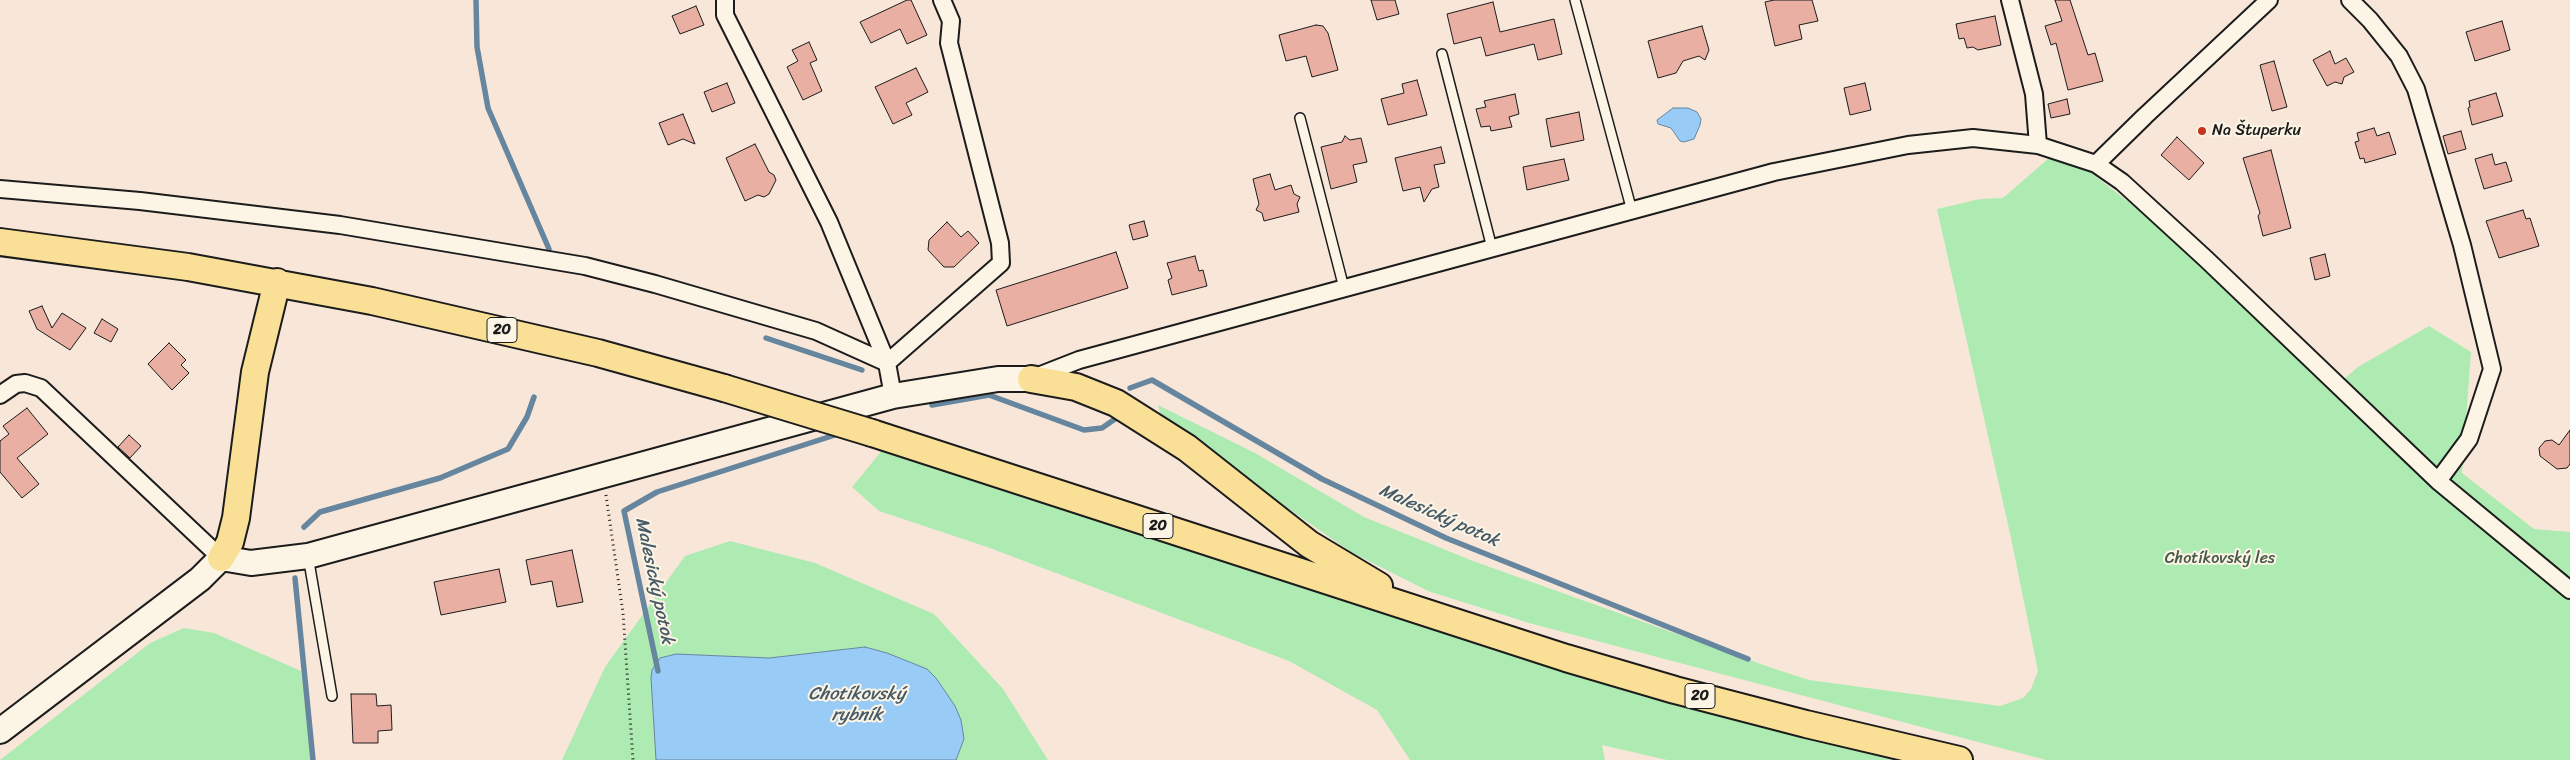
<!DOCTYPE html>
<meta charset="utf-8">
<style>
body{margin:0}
canvas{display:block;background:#f8e7d8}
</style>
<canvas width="2570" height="760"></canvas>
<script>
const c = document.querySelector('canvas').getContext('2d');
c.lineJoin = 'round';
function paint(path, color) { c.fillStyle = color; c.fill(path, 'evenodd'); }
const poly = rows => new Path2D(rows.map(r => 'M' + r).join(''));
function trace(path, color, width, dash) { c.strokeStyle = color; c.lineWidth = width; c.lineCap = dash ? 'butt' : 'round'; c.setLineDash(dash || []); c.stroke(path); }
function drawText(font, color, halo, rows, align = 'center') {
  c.font = font + ' Sriracha,sans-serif'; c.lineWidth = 4; c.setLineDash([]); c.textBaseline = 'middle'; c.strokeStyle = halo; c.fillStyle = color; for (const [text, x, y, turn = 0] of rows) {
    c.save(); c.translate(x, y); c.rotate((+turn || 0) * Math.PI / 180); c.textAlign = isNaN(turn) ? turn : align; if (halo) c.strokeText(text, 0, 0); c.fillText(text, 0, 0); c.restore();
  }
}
paint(poly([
 [2049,158,2086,169,2161,227,2330,391,2358,367,2429,326,2471,352,2462,473,2534,529,2570,532,2570,760,2046,760,1529,623,1428,591,1351,552,1162,421,1158,405,1255,453,1364,517,1473,561,1772,668,1809,680,2000,706,2023,698,2031,689,2038,671,2011,538,1937,209,1980,199,2003,198],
 [884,448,1519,657,1908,760,1667,760,1602,745,1605,760,1410,760,1377,710,1289,661,987,547,879,511,852,487],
 [730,541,815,563,934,614,1003,689,1048,760,956,760,964,739,936,678,927,669,887,653,865,647,769,658,676,654,651,678,656,760,562,760,605,667,685,556],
 [184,628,214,633,301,671,311,760,0,760,150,643]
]), '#adebb2');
const water = poly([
 [1673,108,1688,108,1697,112,1701,119,1700,125,1694,139,1684,142,1680,141,1671,128,1658,124,1657,120,1673,108],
 [865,647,887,653,927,669,936,678,955,706,961,720,964,739,956,760,656,760,651,678,652,670,660,658,676,654,769,658,865,647]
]);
paint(water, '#98ccf6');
trace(water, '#66869f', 1);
trace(poly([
 [476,0,477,47,488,108,549,249],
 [766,338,862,370],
 [1130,388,1152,380,1322,479,1446,538,1748,659],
 [932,405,989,395,1084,430,1102,428,1115,419],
 [304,527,320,512,440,478,508,449,527,417,534,397],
 [295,578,313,760],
 [658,671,624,511,657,492,835,435]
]), '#66869f', 5.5);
const building = poly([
 [907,0,911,0,927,35,907,44,900,29,871,43,860,22,907,0],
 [1371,0,1395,0,1399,14,1377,20,1371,0],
 [1774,0,1812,0,1818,21,1799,25,1802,39,1775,46,1765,2,1774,0],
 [2055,0,2070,0,2088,55,2095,53,2103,81,2068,90,2056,43,2051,45,2045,26,2062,21,2055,0],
 [1493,2,1500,32,1554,19,1562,54,1538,60,1534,44,1486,56,1481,37,1454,44,1447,14,1493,2],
 [696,6,704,25,680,34,672,16,696,6],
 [1995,16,2001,45,1978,50,1973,47,1967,48,1964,38,1959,39,1956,24,1995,16],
 [2502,21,2510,50,2475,61,2466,32,2502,21],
 [1316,25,1323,26,1328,33,1338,70,1312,77,1306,56,1286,61,1279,35,1316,25],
 [1702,26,1709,50,1705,60,1699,56,1683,61,1676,73,1658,78,1648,41,1702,26],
 [809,42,817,60,810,63,822,91,803,100,787,67,798,61,792,50,809,42],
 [2330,51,2335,64,2346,58,2354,72,2344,77,2342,84,2335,82,2327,86,2313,60,2330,51],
 [2274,61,2287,107,2272,111,2260,65,2274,61],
 [916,68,928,92,906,103,912,115,893,124,875,87,916,68],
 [1417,80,1427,115,1388,125,1381,99,1404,93,1402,84,1417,80],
 [727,83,735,103,712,112,704,92,727,83],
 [1865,83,1871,110,1850,115,1844,88,1865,83],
 [2496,93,2503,116,2472,125,2468,108,2470,107,2469,101,2496,93],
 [1515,94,1519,114,1509,117,1512,127,1491,131,1490,126,1481,127,1476,109,1486,107,1484,101,1515,94],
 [2067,99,2070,114,2051,118,2048,104,2067,99],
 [1579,112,1584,140,1551,147,1546,119,1579,112],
 [683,114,695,144,683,139,668,145,659,123,683,114],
 [2374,128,2377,136,2389,132,2396,154,2365,163,2364,158,2360,159,2355,142,2359,141,2357,133,2374,128],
 [2461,131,2466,149,2448,154,2443,136,2461,131],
 [1345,136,1350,140,1361,138,1367,162,1353,165,1357,182,1331,189,1321,147,1342,142,1345,136],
 [2177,137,2204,163,2189,180,2161,155,2177,137],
 [755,144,769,172,774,175,776,180,769,194,764,197,758,195,745,201,726,158,755,144],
 [1441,147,1445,163,1434,165,1439,187,1432,189,1424,202,1420,187,1403,191,1395,158,1441,147],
 [2271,150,2291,228,2263,236,2258,216,2260,213,2243,158,2271,150],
 [2492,154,2495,165,2506,162,2512,181,2484,189,2475,159,2492,154],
 [1564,159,1569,180,1527,190,1523,167,1564,159],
 [1270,174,1275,190,1291,185,1294,194,1300,197,1297,204,1299,212,1264,221,1262,213,1256,210,1259,204,1253,179,1270,174],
 [2523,210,2526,219,2530,218,2539,246,2499,258,2486,221,2523,210],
 [1144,221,1148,236,1133,240,1129,225,1144,221],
 [947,222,961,237,968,231,979,243,954,267,944,267,928,250,929,240,947,222],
 [1116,252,1128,288,1007,326,996,290,1116,252],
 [2325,254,2330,276,2315,280,2310,258,2325,254],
 [1195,256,1199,271,1203,270,1207,286,1172,295,1168,280,1172,278,1167,263,1195,256],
 [42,306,52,328,62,313,86,328,70,350,37,329,29,311,42,306],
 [102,319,118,329,111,342,94,333,102,319],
 [169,343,186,360,181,365,189,373,172,390,148,364,169,343],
 [27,408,48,434,17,458,39,484,22,498,0,472,0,441,9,434,3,426,27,408],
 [2570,430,2570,464,2567,468,2557,469,2540,456,2539,448,2545,441,2552,440,2559,445,2570,430],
 [129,435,141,446,130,458,118,447,129,435],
 [572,550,583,602,557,607,552,581,531,585,526,560,572,550],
 [499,569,506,602,441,615,434,582,499,569],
 [351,694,376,694,377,706,391,705,392,730,378,731,378,743,353,743,351,694]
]);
paint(building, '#e8afa2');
trace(building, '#1c1c1c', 1);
const lane = poly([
 [1575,0,1632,211],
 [1442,54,1492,248],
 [1300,118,1344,288],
 [308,556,332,696]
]);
const street = poly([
 [725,0,725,15,829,222,887,363,893,396],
 [2010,0,2034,94,2038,145],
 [2350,0,2370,20,2399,56,2416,89,2462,245,2492,369,2469,439,2438,481],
 [2096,164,2145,116,2269,0],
 [0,189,140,201,340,225,585,266,655,284,816,331,887,363],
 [887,363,1001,263,1000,243,949,43,951,21,942,0],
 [1033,378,1079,360,1774,172,1908,145,1973,138,2038,145,2096,164,2122,182,2206,259,2438,481,2570,590],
 [0,395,16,384,25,383,41,388,221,558]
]);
const secondary = poly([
 [0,731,200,579,221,558,251,563,308,556,893,396,998,379,1031,379]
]);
const primary = poly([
 [0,242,188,267,372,301,598,353,724,388],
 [1031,379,1076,387,1116,403,1187,448,1309,544,1379,586],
 [872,433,1566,658,1675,690,1806,724,1959,760],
 [221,558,230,542,236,518,255,372,277,282]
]);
trace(lane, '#1c1c1c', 12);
trace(street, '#1c1c1c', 20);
trace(secondary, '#1c1c1c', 28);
trace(primary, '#1c1c1c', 30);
trace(poly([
 [606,495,623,613,633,760]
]), '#1c1c1c', 3, [1, 4]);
trace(lane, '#fcf5e5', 9);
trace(street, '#fcf5e5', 16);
trace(secondary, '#fcf5e5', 24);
trace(primary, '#fadf96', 26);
const primaryBridge = poly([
 [724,388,872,433]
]);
trace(primaryBridge, '#1c1c1c', 30, []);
trace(primaryBridge, '#fadf96', 26);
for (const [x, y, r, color] of [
 [2202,131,5,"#c8321e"]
]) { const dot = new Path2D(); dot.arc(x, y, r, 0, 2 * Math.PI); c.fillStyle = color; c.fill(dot); trace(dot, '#fcf5e5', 2); }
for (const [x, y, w] of [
 [502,330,30],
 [1158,526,30],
 [1700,696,30]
]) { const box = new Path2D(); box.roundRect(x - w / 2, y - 12.5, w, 25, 4); c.fillStyle = '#fcf5e5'; c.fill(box); trace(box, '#1c1c1c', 1); }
drawText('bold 15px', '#1c1c1c', null, [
 ["20",502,330],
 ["20",1158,526],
 ["20",1700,696]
]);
drawText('16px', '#1c1c1c', '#fcf5e5', [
 ["Na Štuperku",2212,131]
], 'left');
drawText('16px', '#485a49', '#fcf5e5', [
 ["Chotíkovský les",2220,559]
]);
drawText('italic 18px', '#475a68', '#fcf5e5', [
 ["Malesický potok",1439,516,24],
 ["Malesický potok",654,581,78],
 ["Chotíkovský",857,694],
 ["rybník",857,715]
]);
</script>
